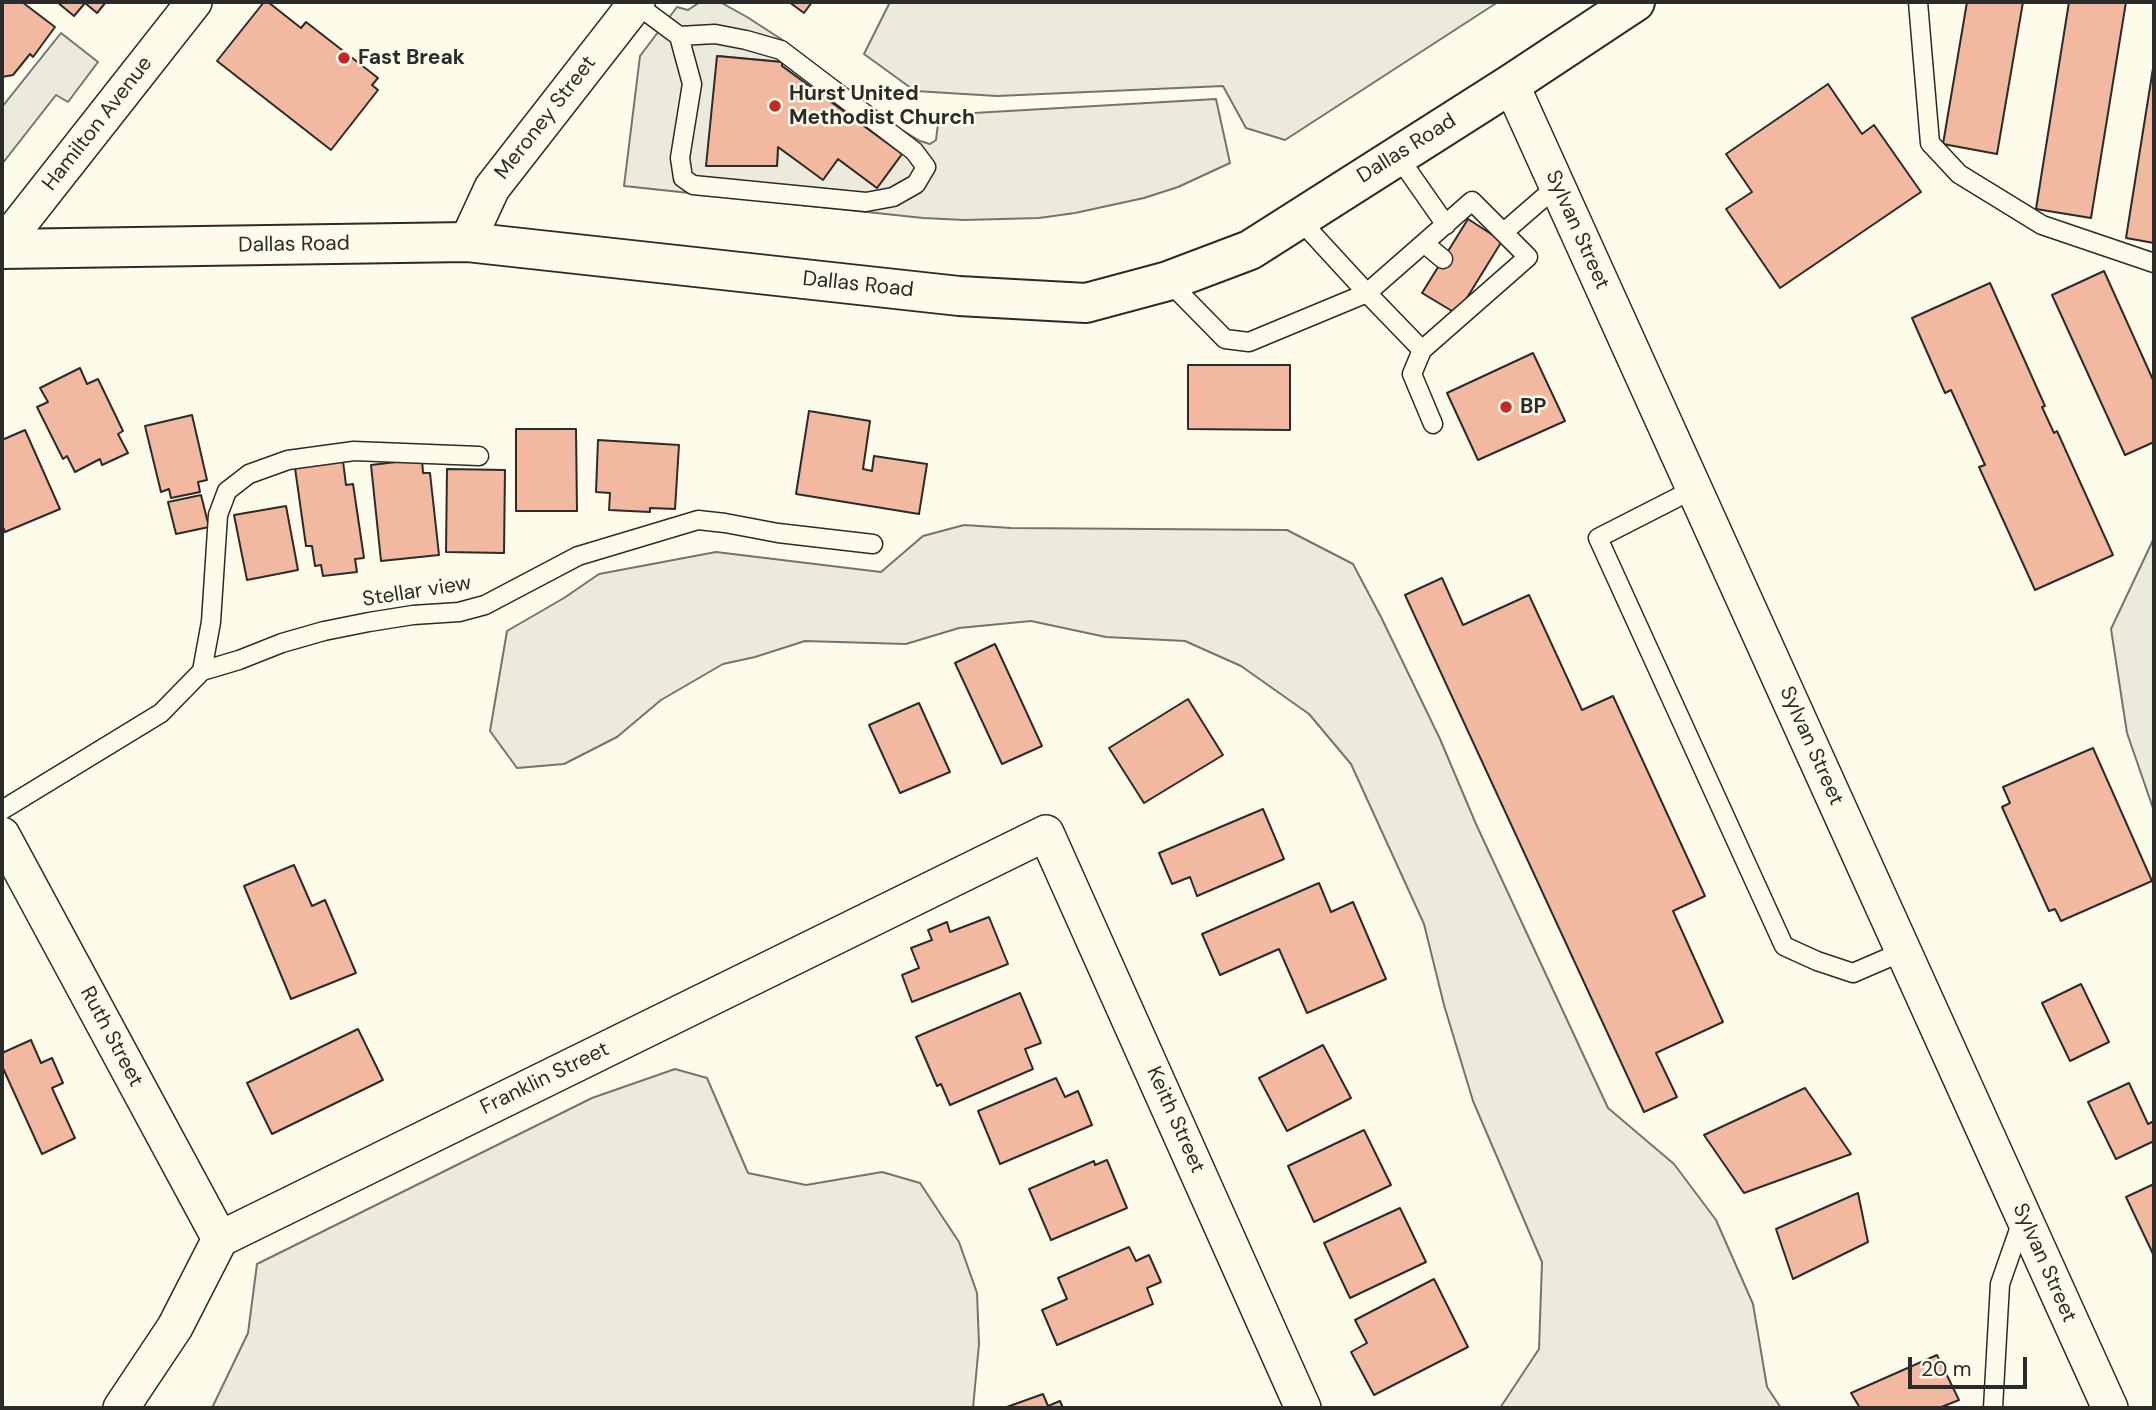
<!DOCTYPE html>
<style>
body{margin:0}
#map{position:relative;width:2156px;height:1410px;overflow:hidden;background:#fdfbea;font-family:"DM Sans",sans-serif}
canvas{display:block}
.frame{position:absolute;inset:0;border:4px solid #2b2b2b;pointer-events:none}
.scale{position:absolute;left:1908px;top:1357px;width:119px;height:32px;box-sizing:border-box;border:4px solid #2b2b2b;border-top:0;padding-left:9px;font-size:21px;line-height:24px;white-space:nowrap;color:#2b2b2b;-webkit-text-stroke:5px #fdfbea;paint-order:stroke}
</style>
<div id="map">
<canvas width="2156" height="1410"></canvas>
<div class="frame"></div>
<div class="scale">20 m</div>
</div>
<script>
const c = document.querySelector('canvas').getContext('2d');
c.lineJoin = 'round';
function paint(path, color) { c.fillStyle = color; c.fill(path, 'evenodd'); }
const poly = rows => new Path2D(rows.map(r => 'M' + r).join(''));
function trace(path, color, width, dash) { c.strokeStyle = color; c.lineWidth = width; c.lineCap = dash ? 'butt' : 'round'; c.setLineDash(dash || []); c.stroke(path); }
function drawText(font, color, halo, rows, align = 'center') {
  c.font = font + ' "DM Sans",sans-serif'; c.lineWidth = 5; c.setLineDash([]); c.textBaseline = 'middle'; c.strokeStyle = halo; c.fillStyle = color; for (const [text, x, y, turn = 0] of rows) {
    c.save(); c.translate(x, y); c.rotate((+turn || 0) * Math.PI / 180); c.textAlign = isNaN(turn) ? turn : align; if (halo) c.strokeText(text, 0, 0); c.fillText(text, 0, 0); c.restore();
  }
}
const green = poly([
 [890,2,1498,2,1285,140,1246,128,1223,86,997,96,915,91,864,54,890,2],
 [964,525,1011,528,1287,530,1353,564,1381,617,1440,739,1476,824,1608,1108,1674,1164,1716,1220,1753,1304,1767,1387,1781,1408,1500,1408,1539,1349,1542,1262,1473,1101,1444,1005,1424,924,1351,764,1309,714,1241,666,1185,641,1106,637,1031,621,959,628,906,644,805,641,755,657,723,664,661,700,617,737,564,764,517,768,490,731,507,631,564,598,599,574,716,552,881,572,923,536,964,525],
 [2154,538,2154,811,2127,733,2111,629,2154,538],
 [675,1069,707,1078,748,1173,806,1185,882,1172,920,1183,959,1242,977,1293,979,1344,973,1408,212,1408,248,1333,257,1264,592,1098,675,1069]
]);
paint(green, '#ecebdb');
trace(green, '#74746e', 2);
const parking = poly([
 [700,2,720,2,747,17,781,39,892,124,920,141,930,144,936,140,939,115,1216,99,1230,163,1178,187,1144,198,1075,213,1039,218,964,220,923,218,624,186,640,56,677,7,688,10,700,2],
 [718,56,782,62,782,66,902,154,877,188,838,159,823,179,778,147,777,166,707,166,718,56],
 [61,33,98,62,68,102,56,95,2,164,2,107,61,33]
]);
paint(parking, '#eceadb');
trace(parking, '#74746e', 2);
const building = poly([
 [2,2,22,2,55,27,33,57,30,54,13,75,2,77,2,2],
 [57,2,106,2,97,13,85,3,74,16,57,2],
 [264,2,268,2,301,28,306,22,378,78,372,85,378,90,331,150,217,61,264,2],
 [789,2,812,2,804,13,789,2],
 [1967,2,2023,2,1997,154,1943,144,1967,2],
 [2069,2,2126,2,2091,218,2036,209,2069,2],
 [717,56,782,62,782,66,902,154,877,188,838,159,823,180,778,147,777,166,706,166,717,56],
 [2154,62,2154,243,2126,238,2154,62],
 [1828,84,1862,134,1874,125,1921,192,1780,288,1726,209,1752,192,1726,154,1828,84],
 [1468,219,1502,241,1457,314,1422,293,1468,219],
 [2104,271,2154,382,2154,442,2125,455,2052,295,2104,271],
 [1990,283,2045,406,2042,407,2054,433,2057,431,2113,555,2035,590,1979,467,1985,465,1951,390,1945,393,1912,318,1990,283],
 [1533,353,1565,421,1478,460,1447,393,1533,353],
 [1188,365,1290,365,1290,430,1188,429,1188,365],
 [80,368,87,384,98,379,123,431,118,434,128,453,102,465,100,459,75,472,67,456,63,459,37,407,48,402,40,388,80,368],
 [809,411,870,421,863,469,872,471,874,456,927,464,919,514,796,494,809,411],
 [192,415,207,480,198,482,200,492,171,498,169,489,161,492,145,426,192,415],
 [516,429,576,429,577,511,516,511,516,429],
 [25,430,60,509,5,532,2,525,2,440,25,430],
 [598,440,679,445,675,509,650,508,650,512,609,510,610,493,596,492,598,440],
 [422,459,423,473,430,473,439,555,381,561,371,465,422,459],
 [343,461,346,485,353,484,364,558,355,559,357,572,323,576,321,565,315,566,312,546,306,546,295,468,343,461],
 [447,469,505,470,504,553,446,552,447,469],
 [201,495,209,527,176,534,168,502,201,495],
 [286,506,298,570,247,580,234,515,286,506],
 [1442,578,1463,625,1529,595,1582,710,1613,696,1705,896,1673,911,1723,1022,1656,1053,1677,1097,1644,1112,1405,595,1442,578],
 [995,644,1042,746,1002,764,955,663,995,644],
 [1188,699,1223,755,1144,803,1109,748,1188,699],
 [919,703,950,772,900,793,869,725,919,703],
 [2093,748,2152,881,2061,921,2055,909,2049,911,2002,807,2010,803,2003,787,2093,748],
 [1263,809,1284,859,1197,896,1190,877,1172,884,1159,853,1263,809],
 [294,865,312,906,325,900,356,973,291,999,244,886,294,865],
 [1319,883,1331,912,1353,902,1386,979,1307,1013,1279,949,1220,975,1202,934,1319,883],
 [989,917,1008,964,912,1002,902,975,919,968,911,948,932,940,928,930,947,922,950,932,989,917],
 [2081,984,2109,1042,2070,1061,2042,1003,2081,984],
 [1020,993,1041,1043,1025,1049,1033,1069,950,1105,941,1084,937,1086,916,1037,1020,993],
 [358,1029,383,1080,272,1134,247,1083,358,1029],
 [31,1040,41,1063,52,1058,63,1083,52,1088,75,1138,42,1154,2,1066,2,1053,31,1040],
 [1323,1045,1351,1098,1287,1131,1259,1078,1323,1045],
 [1056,1078,1065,1097,1078,1091,1092,1125,1000,1164,978,1111,1056,1078],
 [2129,1083,2148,1124,2154,1121,2154,1141,2116,1159,2088,1102,2129,1083],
 [1805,1088,1851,1154,1744,1193,1704,1135,1805,1088],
 [1364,1130,1391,1185,1314,1222,1288,1166,1364,1130],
 [1107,1160,1127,1208,1051,1240,1029,1189,1094,1161,1095,1165,1107,1160],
 [2154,1184,2154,1254,2153,1254,2126,1197,2154,1184],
 [1858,1193,1868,1242,1793,1279,1776,1229,1858,1193],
 [1400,1208,1426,1262,1350,1298,1324,1243,1400,1208],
 [1129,1247,1136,1261,1149,1255,1161,1282,1147,1288,1153,1304,1057,1345,1042,1310,1067,1299,1058,1278,1129,1247],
 [1434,1279,1468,1347,1374,1395,1351,1352,1367,1343,1355,1320,1434,1279],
 [1937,1355,1959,1400,1939,1408,1860,1408,1851,1393,1937,1355],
 [1043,1394,1048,1406,1060,1401,1063,1408,1004,1408,1043,1394]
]);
paint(building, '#f2b8a0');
trace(building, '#2b2b2b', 2);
const service = poly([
 [1918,2,1930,143,1959,174,2042,225,2154,263],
 [636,4,679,36,692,84,680,158,683,178,693,185,866,202,893,197,916,184,926,167,914,151,781,50,746,40,715,34,679,36],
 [1397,155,1446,225],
 [1504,232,1557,186],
 [1425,244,1443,259],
 [1168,281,1225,339,1249,342,1367,293,1472,201,1528,257,1422,350,1367,293,1298,218],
 [1422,350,1412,374,1433,424],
 [1694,489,1598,538,1784,946,1817,961,1853,973,1904,951],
 [202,671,211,622,218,515,227,491,249,474,288,460,354,451,479,456],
 [2,810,161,713,202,671,239,660,282,643,324,631,369,622,413,615,459,612,485,605,578,556,698,520,725,523,778,533,873,544],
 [1993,1408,2000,1284,2022,1221]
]);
const minor = poly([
 [1511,84,2110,1408],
 [467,242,492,188,637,2],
 [2,246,194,2],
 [2,835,220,1239],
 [121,1408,175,1327,220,1239,1046,833,1303,1408]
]);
const tertiary = poly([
 [2,249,467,242,959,296,1086,303,1168,281,1250,250,1511,84,1635,2]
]);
trace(service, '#2b2b2b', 21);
trace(minor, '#2b2b2b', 38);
trace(tertiary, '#2b2b2b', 42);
trace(service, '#fdfbea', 18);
trace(minor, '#fdfbea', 35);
trace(tertiary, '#fdfbea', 38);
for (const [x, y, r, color] of [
 [344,58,7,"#c62828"],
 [775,106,7,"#c62828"],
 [1506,407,7,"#c62828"]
]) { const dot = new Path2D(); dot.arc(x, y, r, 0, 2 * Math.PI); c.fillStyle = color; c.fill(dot); trace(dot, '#fdfbea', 2.5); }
drawText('bold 21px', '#2b2b2b', '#fdfbea', [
 ["Fast Break",358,58],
 ["Hurst United",789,94],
 ["Methodist Church",789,118],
 ["BP",1520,407]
], 'left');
drawText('21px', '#2b2b2b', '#fdfbea', [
 ["Meroney Street",546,118,-52],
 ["Hamilton Avenue",98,124,-52],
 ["Dallas Road",1407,149,-32],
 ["Sylvan Street",1577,230,66],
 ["Dallas Road",294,245,-1],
 ["Dallas Road",858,285,6],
 ["Stellar view",417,592,-9],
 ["Sylvan Street",1811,746,66],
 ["Ruth Street",111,1037,62],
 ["Franklin Street",545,1079,-26],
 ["Keith Street",1175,1120,66],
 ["Sylvan Street",2044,1263,66]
]);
</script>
